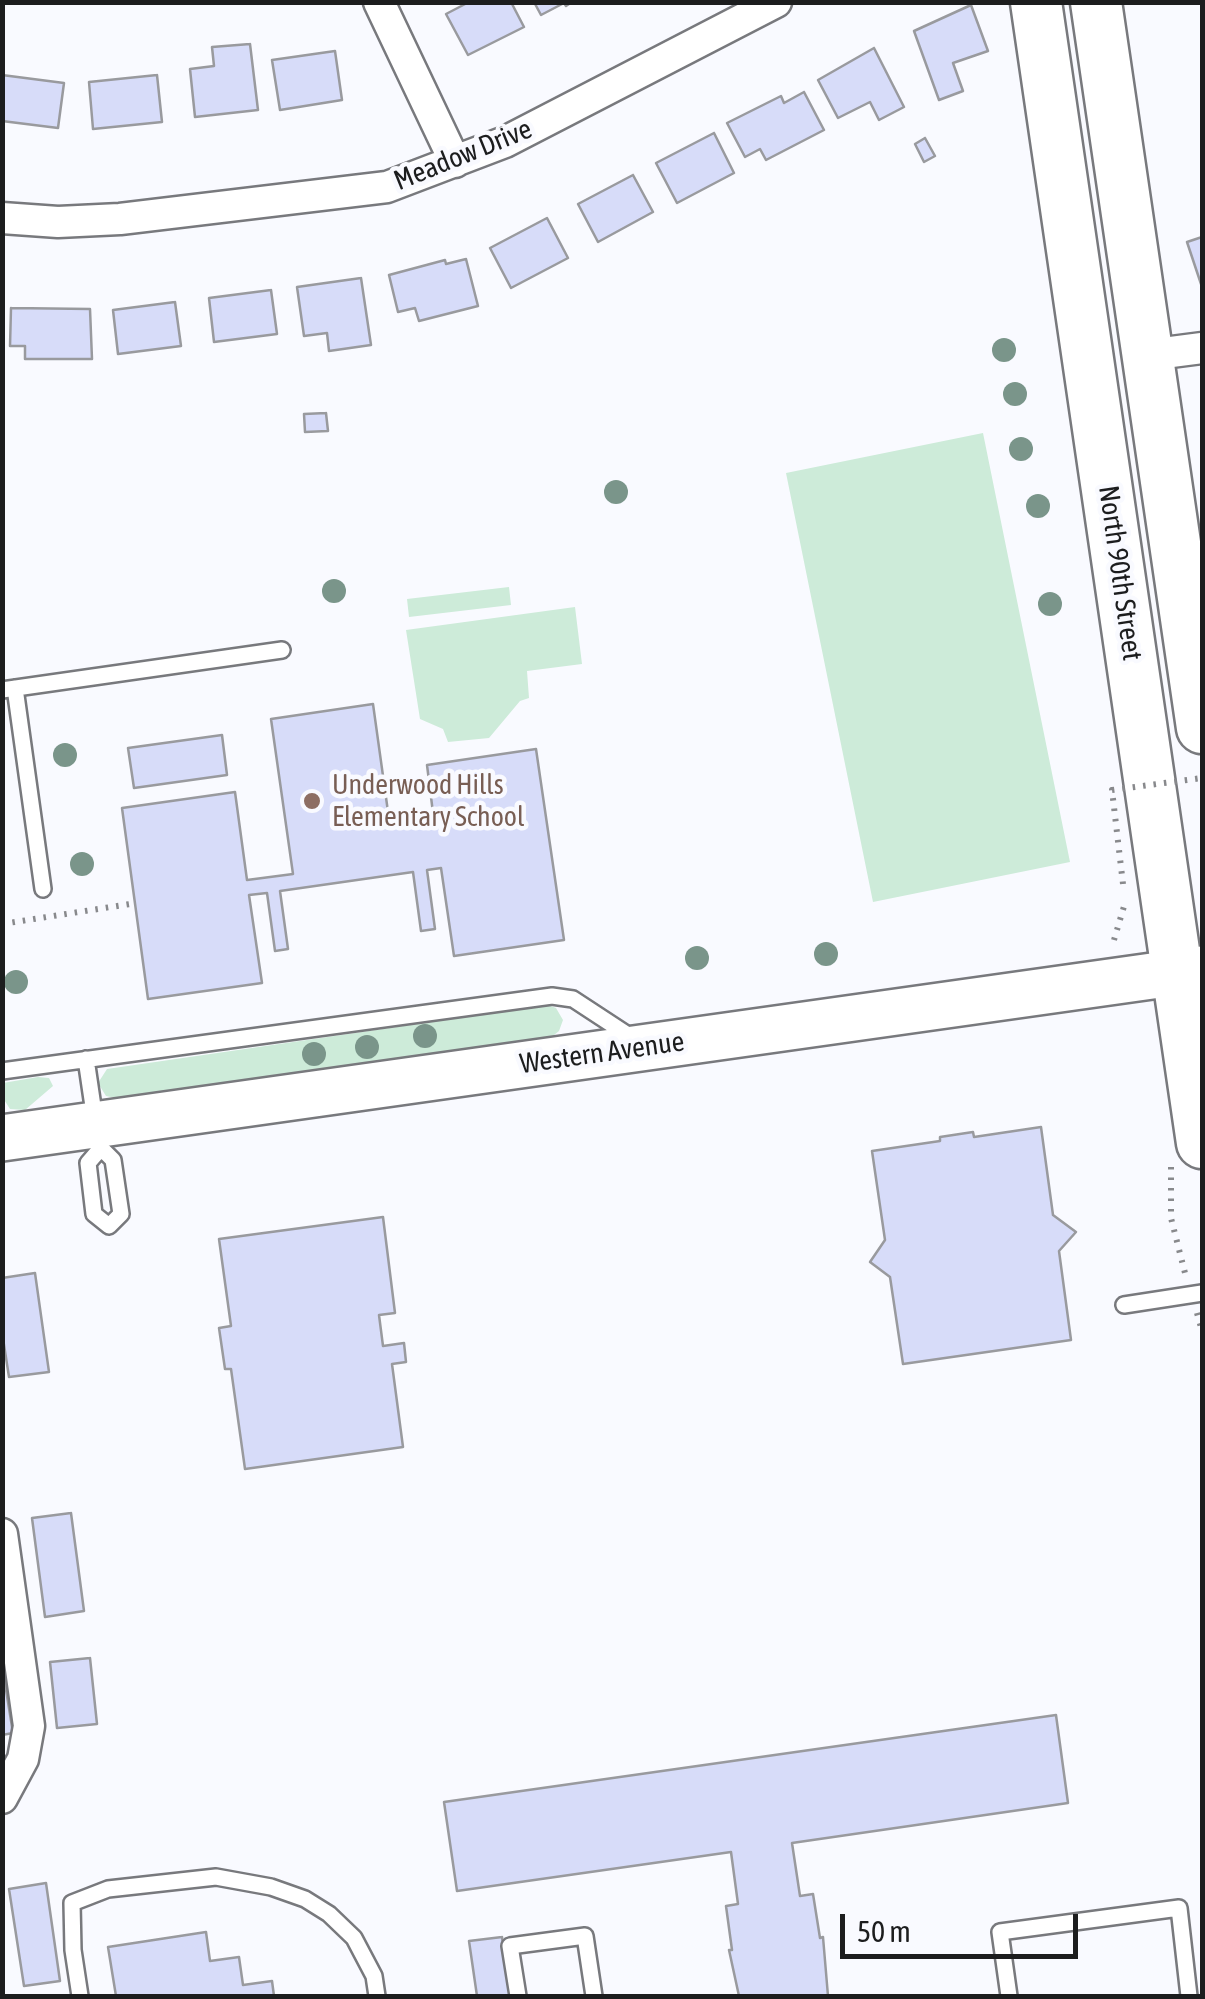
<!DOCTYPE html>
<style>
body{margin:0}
#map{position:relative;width:1205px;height:1999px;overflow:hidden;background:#f9faff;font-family:"Asap Condensed",sans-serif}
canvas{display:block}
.frame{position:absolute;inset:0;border:5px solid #1c1d1e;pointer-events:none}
.scale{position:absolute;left:840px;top:1914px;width:238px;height:45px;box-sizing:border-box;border:5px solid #1c1d1e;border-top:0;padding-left:12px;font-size:30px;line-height:35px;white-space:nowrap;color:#1c1d1e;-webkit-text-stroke:8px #f9faff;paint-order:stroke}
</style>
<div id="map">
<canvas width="1205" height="1999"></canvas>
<div class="frame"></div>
<div class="scale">50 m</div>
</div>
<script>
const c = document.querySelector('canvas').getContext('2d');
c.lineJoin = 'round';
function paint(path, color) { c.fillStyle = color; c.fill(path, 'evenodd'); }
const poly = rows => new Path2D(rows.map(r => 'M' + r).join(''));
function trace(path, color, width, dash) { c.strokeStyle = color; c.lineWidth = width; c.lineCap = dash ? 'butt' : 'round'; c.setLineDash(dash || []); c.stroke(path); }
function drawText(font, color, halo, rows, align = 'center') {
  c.font = font + ' "Asap Condensed",sans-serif'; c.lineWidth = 9; c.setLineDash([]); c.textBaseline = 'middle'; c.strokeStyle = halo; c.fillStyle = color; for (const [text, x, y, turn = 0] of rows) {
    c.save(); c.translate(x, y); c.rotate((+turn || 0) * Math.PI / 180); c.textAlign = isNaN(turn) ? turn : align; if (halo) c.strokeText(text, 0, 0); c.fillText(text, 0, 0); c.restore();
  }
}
paint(poly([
 [983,433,1070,862,873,902,786,473],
 [509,587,511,605,409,617,407,599],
 [575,607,582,664,527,671,529,698,520,701,489,738,448,742,443,729,420,719,406,630],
 [548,1005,556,1008,563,1020,559,1031,549,1039,125,1100,106,1096,98,1083,107,1069],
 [38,1077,49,1078,53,1086,25,1110,10,1109,3,1098,3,1083]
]), '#cdebd9');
const building = poly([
 [469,2,511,2,524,27,468,55,446,14,469,2],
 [534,2,572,2,566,6,564,3,541,15,534,2],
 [971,5,988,51,953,63,963,91,939,100,914,31,971,5],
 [250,44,258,110,195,117,190,69,214,66,212,47,250,44],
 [874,48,904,107,879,120,870,102,838,118,818,80,874,48],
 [335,51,342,100,280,110,272,60,335,51],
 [2,75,64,83,58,128,2,121,2,75],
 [157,75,162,122,93,129,89,82,157,75],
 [804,92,824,130,766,160,760,149,745,157,727,123,781,96,784,103,804,92],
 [714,133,734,173,677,203,656,163,714,133],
 [925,138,935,156,924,162,915,144,925,138],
 [633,175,653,212,598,242,578,204,633,175],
 [547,218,568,258,511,288,490,248,547,218],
 [1202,237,1202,283,1201,284,1187,242,1202,237],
 [466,259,478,306,419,321,415,308,398,312,389,275,445,260,446,264,466,259],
 [361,278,371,345,329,351,327,333,304,336,297,287,361,278],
 [271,290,277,334,214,342,209,298,271,290],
 [175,302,181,346,118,354,113,310,175,302],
 [11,308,90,309,92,359,25,359,25,346,10,346,11,308],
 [326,413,328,431,305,432,304,414,326,413],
 [373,704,389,819,433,813,427,765,536,749,564,940,454,956,441,868,427,870,435,929,421,931,413,872,280,891,288,949,275,951,267,893,249,895,262,983,148,999,122,808,235,792,247,880,293,874,271,719,373,704],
 [222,735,227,775,134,788,128,748,222,735],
 [1041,1127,1053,1215,1076,1232,1059,1251,1071,1340,903,1364,890,1277,870,1262,885,1240,872,1151,940,1141,940,1137,973,1132,974,1137,1041,1127],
 [383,1217,395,1313,379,1315,383,1346,404,1343,406,1362,392,1364,403,1447,245,1469,231,1369,225,1369,219,1328,231,1326,219,1239,383,1217],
 [35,1273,49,1372,9,1377,2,1332,2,1278,35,1273],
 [71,1513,84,1611,45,1617,32,1518,71,1513],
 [90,1658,97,1724,57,1728,50,1662,90,1658],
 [2,1665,13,1733,2,1735,2,1665],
 [1056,1715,1068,1803,792,1843,800,1896,813,1894,820,1938,823,1937,828,1996,739,1996,729,1950,732,1950,726,1906,738,1904,731,1852,457,1891,444,1802,1056,1715],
 [46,1883,60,1981,24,1986,9,1889,46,1883],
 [206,1932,210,1961,239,1957,243,1985,272,1981,274,1996,116,1996,108,1947,206,1932],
 [502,1937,510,1996,477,1996,469,1941,502,1937]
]);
paint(building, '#d7dcf9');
trace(building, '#999a9e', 2.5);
const lane = poly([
 [15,688,43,889],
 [2,690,282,650],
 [86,1059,95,1120],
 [2,1071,552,996,573,999,634,1039],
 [101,1148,113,1160,121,1214,109,1226,94,1214,88,1163,101,1148],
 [1124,1305,1202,1293],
 [80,1996,73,1950,72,1903,108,1889,216,1877,271,1887,305,1899,329,1914,354,1938,374,1976,377,1996],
 [518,1996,510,1946,585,1936,594,1996],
 [1009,1996,1000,1932,1179,1908,1189,1996]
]);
const street = poly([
 [379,2,455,162],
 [2,218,58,222,120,219,387,187,505,142,776,2],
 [1148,355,1202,348],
 [2,1534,29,1726,23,1759,2,1798]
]);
const secondary = poly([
 [2,1138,1202,969]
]);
const primary = poly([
 [1036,2,1202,1143],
 [1096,2,1202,728]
]);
trace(lane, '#78797d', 20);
trace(street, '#78797d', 35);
trace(secondary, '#78797d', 50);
trace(primary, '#78797d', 55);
trace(poly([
 [2,924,130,904],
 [1114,940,1125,903],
 [1171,1167,1171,1218,1186,1277],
 [1197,1313,1202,1331]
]), '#88898c', 6, [2.5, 8]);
trace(lane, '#fff', 15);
trace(street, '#fff', 30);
trace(secondary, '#fff', 45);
trace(primary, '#fff', 50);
trace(poly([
 [1123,884,1112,790,1202,778]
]), '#88898c', 6, [2.5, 8]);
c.fillStyle = '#7a958a';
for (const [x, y] of [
 [1004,350],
 [1015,394],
 [1021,449],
 [616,492],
 [1038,506],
 [334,591],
 [1050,604],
 [65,755],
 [82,864],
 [826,954],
 [697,958],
 [16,982],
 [425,1036],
 [367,1047],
 [314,1054]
]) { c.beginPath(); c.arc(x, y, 12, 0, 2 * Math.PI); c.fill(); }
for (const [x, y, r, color] of [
 [312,801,10,"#8d6e63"]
]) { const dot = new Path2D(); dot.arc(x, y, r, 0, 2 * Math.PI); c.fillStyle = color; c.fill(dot); trace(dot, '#f9faff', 4); }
drawText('28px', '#1c1d1e', '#f9faff', [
 ["Meadow Drive",463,155,-22],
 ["North 90th Street",1120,573,82],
 ["Western Avenue",602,1053,-8]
]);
drawText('28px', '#785e54', '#f9faff', [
 ["Underwood Hills",332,785],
 ["Elementary School",332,817]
], 'left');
</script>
